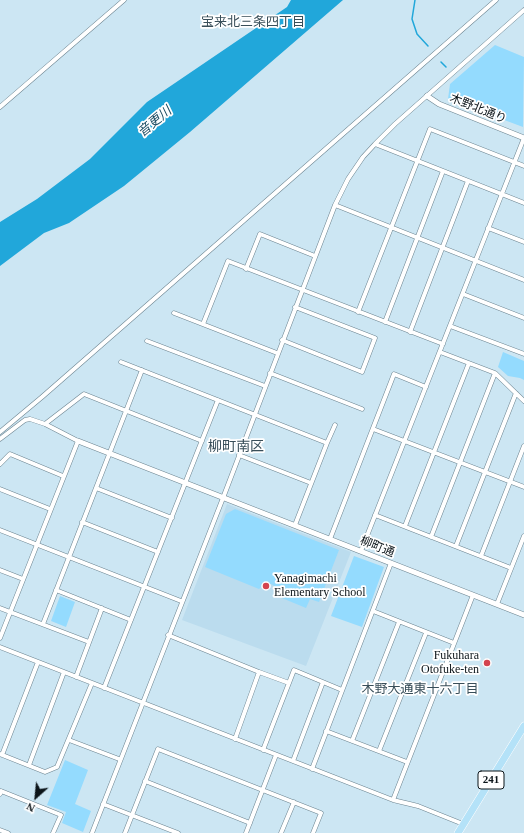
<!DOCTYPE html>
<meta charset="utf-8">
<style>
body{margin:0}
#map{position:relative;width:524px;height:833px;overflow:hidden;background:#cce6f3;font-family:"Times New Roman",serif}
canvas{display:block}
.north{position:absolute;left:16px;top:777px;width:40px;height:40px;-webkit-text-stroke:3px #fff;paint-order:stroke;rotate:207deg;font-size:11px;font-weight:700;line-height:16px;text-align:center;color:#0b1419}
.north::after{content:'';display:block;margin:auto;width:14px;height:18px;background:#0b1419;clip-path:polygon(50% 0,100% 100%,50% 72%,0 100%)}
</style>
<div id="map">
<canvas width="524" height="833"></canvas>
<div class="north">N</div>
</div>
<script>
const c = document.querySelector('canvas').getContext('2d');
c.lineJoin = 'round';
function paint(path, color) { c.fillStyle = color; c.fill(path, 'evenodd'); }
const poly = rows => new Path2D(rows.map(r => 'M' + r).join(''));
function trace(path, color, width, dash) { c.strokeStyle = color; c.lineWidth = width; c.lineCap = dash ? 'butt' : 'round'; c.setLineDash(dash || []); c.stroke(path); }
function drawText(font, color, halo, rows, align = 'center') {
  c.font = font + ' "Times New Roman","Noto Sans JP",serif'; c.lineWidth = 3.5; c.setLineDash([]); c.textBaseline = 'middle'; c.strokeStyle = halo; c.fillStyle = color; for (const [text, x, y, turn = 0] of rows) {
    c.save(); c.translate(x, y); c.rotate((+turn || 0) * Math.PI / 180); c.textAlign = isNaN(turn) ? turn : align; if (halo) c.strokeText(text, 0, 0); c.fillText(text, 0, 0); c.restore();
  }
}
paint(poly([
 [227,504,351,552,306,666,182,620]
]), '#bbdcee');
paint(poly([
 [495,45,524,57,523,127,448,99,450,84],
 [503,352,524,361,524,380,520,378,508,376,498,367],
 [235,509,339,550,319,602,310,599,306,608,277,596,277,590,276,587,271,584,264,584,259,589,205,567,226,514],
 [354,556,384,567,362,627,331,616],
 [60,596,75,602,66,627,51,621],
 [65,760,88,770,75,804,91,811,83,832,62,823,66,812,47,805]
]), '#94dbfe');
paint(poly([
 [291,0,343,0,190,132,124,186,69,223,44,233,0,266,0,222,37,199,90,159,147,102,287,7]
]), '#21a7da');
trace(poly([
 [415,0,412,19,417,34,428,46],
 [441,62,446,67]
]), '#21a7da', 1.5);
const minor = poly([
 [0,107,124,0],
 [375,144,524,203],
 [335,205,524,280],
 [488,228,524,242],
 [246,269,260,234,315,256],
 [463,294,524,318],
 [358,312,430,129,524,166],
 [174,313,277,353],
 [385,322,443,171],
 [203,324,228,261,443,344],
 [450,326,524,354],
 [410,332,468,181],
 [282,340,362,372,375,338,295,307],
 [147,341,265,386],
 [440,352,495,373,524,401],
 [121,362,327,443,295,525],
 [270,373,362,409],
 [45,424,84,394,202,441],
 [373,429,524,487],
 [0,432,42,397,496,0],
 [0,439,25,420,30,419,45,424,78,441,0,638],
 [327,443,335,425],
 [239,455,311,483],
 [0,464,10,454,63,476],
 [96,488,172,518],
 [0,489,50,509],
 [375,515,511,568],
 [82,522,158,552],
 [405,526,469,363],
 [0,530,181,601],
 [431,537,495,373],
 [330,539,394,374,426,387],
 [456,546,516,393],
 [361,551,524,138],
 [481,556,524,446],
 [0,570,23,579],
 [56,590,131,620],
 [497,604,524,536],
 [0,608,89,642],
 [373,611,454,643],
 [43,624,142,370],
 [168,635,259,672,235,739],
 [0,647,393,800,418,806,463,824],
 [259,672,289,683],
 [76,677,102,608],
 [104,688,218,400],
 [326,731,407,762],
 [69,740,119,759],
 [352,741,399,622],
 [263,750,294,670,342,690],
 [379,751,426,633],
 [0,754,45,772,57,767,92,683],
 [2,755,38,662],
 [293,761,323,682],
 [29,765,64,672],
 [312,769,391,563],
 [145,781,250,823],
 [0,794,1,791,61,815,53,833],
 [393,800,473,595],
 [103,804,178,833],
 [0,830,8,833],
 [92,833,223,498,335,205,348,179,363,157,375,144,395,124,524,10],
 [125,833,158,749,321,813,313,833],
 [246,833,276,755],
 [281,833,294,802]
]);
const tertiary = poly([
 [427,96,439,104,524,138],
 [78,441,524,615]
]);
const trunk = poly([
 [458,833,524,726]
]);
trace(minor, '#6c8490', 5);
trace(tertiary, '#6c8490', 6);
trace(trunk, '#fff', 8);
trace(minor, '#fff', 4);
trace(tertiary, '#fff', 5);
trace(trunk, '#b4e2f8', 7);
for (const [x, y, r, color] of [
 [266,586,4,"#d4444f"],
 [487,663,4,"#d4444f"]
]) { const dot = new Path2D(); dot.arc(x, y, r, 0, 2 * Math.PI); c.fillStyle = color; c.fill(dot); trace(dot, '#fff', 1.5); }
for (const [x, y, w] of [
 [491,780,26]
]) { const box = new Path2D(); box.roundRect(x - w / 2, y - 9, w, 18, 3); c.fillStyle = '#fff'; c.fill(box); trace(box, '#0b1419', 1); }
drawText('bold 11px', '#0b1419', null, [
 ["241",491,780]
]);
drawText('12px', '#0b1419', '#fff', [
 ["木野北通り",478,109,22],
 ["柳町通",377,547,22]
]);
drawText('12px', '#0b1419', '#fff', [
 ["Yanagimachi",274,579],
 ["Elementary School",274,593],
 ["Fukuhara",479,656,"right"],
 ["Otofuke-ten",479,670,"right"]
], 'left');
drawText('13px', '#384e59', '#fff', [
 ["宝来北三条四丁目",253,23],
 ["木野大通東十六丁目",420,690]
]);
drawText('italic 13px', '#1c4d63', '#fff', [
 ["音更川",155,122,-40]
]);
drawText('14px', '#384e59', '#fff', [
 ["柳町南区",236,447]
]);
</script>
